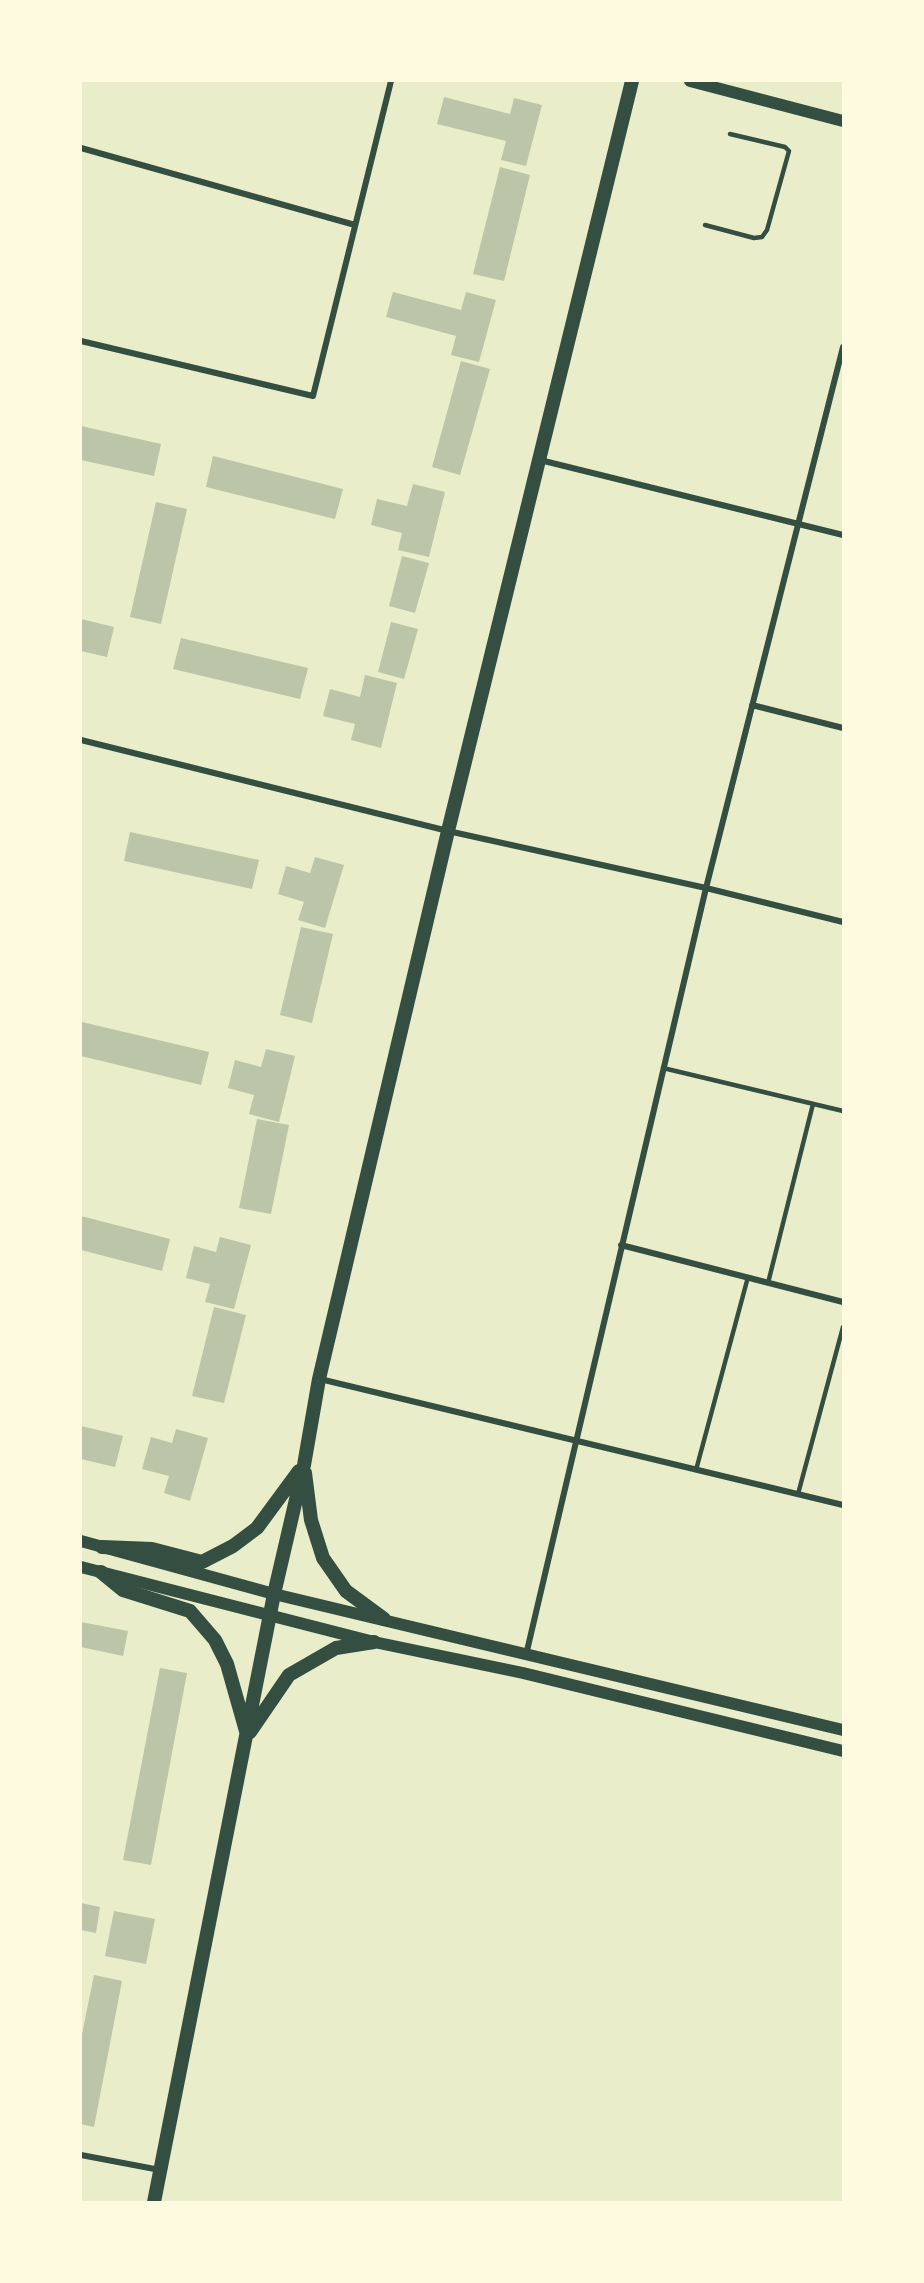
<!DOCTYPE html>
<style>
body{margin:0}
#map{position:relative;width:924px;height:2283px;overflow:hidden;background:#e9edc9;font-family:Helvetica,sans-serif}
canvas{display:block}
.frame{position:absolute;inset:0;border:82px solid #fefae0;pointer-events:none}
</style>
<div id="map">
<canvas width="924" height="2283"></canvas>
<div class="frame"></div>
</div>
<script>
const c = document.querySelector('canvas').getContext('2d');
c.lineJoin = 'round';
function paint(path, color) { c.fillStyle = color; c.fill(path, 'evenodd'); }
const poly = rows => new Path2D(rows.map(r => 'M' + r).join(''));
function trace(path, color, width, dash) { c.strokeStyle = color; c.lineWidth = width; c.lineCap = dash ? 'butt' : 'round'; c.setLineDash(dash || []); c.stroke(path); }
paint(poly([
 [444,97,510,114,514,98,542,105,526,166,501,160,506,141,437,124],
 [500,167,530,175,504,281,473,274],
 [393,292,461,310,466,292,496,300,479,362,451,355,456,336,386,317],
 [461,361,490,369,460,475,432,467],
 [81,426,161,444,154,476,81,460],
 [213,456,343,489,335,519,206,487],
 [413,484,445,492,429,557,398,550,402,533,371,525,377,499,407,506],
 [156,502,187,509,161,624,130,617],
 [402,556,429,563,415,613,389,606],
 [81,619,114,627,107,657,81,651],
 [391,622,418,629,404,679,378,672],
 [181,638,308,668,300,699,173,669],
 [365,675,397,683,381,748,351,740,355,724,323,716,330,689,360,697],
 [130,832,259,860,252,889,124,861],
 [315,857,344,865,325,928,298,920,304,902,278,894,286,866,310,873],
 [301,927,333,934,312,1023,280,1015],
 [82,1022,209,1052,201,1085,81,1056],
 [266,1049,295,1056,279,1122,249,1114,254,1095,228,1088,235,1060,261,1067],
 [257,1119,289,1125,271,1214,239,1208],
 [81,1216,170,1239,162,1271,81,1250],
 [220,1237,251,1245,234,1309,205,1302,210,1284,186,1278,194,1246,216,1252],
 [214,1307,246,1315,224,1403,192,1396],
 [81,1426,123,1436,115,1467,81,1459],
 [176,1429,208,1438,190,1501,164,1493,169,1476,142,1469,151,1437,172,1443],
 [81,1622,128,1631,123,1656,81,1647],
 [160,1668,187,1673,151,1865,123,1860],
 [81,1903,100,1907,96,1933,81,1930],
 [114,1911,155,1919,146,1964,105,1956],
 [94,1975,122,1981,94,2127,81,2124,81,2039]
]), '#bcc5a7');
trace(poly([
 [705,225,754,238,762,237,767,230,789,151,785,147,730,134],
 [663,1068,843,1111],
 [768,1283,813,1104],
 [696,1470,748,1277],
 [798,1494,843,1327]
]), '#344e41', 4.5);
trace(poly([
 [81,148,355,225],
 [81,341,313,396,391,81],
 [540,460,843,535],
 [752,705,843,728],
 [81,740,448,831,706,888,843,922],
 [621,1245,843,1302],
 [320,1379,843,1505],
 [526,1655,706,888,843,347],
 [81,2155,160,2170]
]), '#344e41', 6);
trace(poly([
 [690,81,843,121],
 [81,1541,274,1594,843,1730],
 [81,1567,374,1642,523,1673,843,1751]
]), '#344e41', 12);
trace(poly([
 [305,1473,311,1520,323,1558,346,1591,384,1619],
 [102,1547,152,1549,202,1562,233,1546,257,1528,299,1471],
 [101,1572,123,1590,190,1611,215,1640,227,1664,246,1731],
 [250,1732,289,1675,336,1648,374,1642],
 [154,2202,274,1594,304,1465,319,1379,448,831,632,81]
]), '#344e41', 14);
</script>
